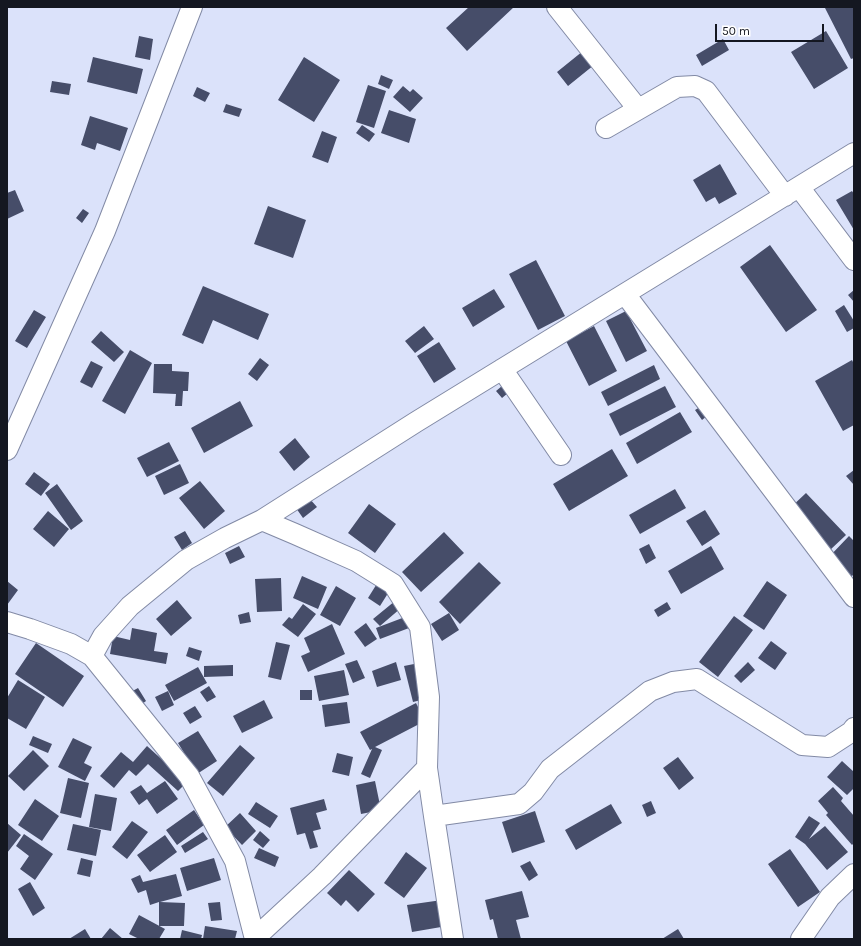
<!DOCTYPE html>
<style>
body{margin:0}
#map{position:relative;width:861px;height:946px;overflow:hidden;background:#dbe2fa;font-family:Karla,sans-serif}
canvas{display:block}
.frame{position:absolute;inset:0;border:8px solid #141721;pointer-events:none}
.scale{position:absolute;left:715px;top:24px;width:109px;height:18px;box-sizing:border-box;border:2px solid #141721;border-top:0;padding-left:5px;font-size:12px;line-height:14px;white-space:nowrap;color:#141721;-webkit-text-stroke:3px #fff;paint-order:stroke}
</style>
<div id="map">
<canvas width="861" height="946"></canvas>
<div class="frame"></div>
<div class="scale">50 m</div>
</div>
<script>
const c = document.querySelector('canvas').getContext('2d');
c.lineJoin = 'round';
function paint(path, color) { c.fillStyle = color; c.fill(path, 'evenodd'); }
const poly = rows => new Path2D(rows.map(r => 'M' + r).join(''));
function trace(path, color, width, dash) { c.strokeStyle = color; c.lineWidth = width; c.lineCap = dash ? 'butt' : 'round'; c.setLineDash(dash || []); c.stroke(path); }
paint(poly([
 [469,7,514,7,467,51,446,28],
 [828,7,854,7,854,58,851,59,825,8],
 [826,31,848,68,814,89,791,52],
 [139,36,153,39,150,60,135,57],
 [723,39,729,50,702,66,696,55],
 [583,51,594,65,568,86,557,72],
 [93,57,143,69,137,94,87,82],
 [304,57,340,80,314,122,278,100],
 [381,75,393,80,389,89,378,84],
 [52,81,71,84,69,95,50,92],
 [368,85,386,91,374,128,356,122],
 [403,86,410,92,413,89,423,98,410,112,393,97],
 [197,87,210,93,205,102,193,96],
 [226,104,242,109,239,117,223,112],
 [389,110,416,119,409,143,381,133],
 [90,116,128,128,120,151,97,143,95,150,81,145],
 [362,125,375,134,369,142,356,133],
 [322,131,337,137,328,163,312,157],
 [720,164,737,194,719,204,715,197,706,202,693,180],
 [15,190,24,211,7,219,7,193],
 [852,191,854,194,854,230,836,200],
 [268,206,306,220,293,258,254,244],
 [83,209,89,213,82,223,76,218],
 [770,245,817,310,786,332,740,267],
 [536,260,565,316,538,330,509,274],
 [203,286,269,314,258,340,213,320,203,344,182,335],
 [494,289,505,307,473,327,462,308],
 [854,290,854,302,848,295],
 [844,305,854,321,854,328,847,332,835,311],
 [34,310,46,317,27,348,15,341],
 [626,311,647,351,626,362,606,321],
 [424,326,434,339,415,353,405,341],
 [594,326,617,371,589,386,566,341],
 [101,331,124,352,114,362,91,342],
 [439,342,456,369,434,383,417,356],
 [130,350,152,363,125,414,102,401],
 [260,358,269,365,257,381,248,374],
 [852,360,854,364,854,425,843,431,815,381],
 [91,361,103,367,92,388,80,382],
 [154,364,172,364,172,371,189,372,188,391,183,391,182,406,175,406,176,394,153,393],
 [654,365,660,379,608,406,601,392],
 [502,386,508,393,502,398,496,391],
 [665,386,676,407,620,436,609,414],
 [240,401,253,426,204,453,191,428],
 [700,407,707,416,702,420,695,410],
 [680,412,692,432,637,464,626,443],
 [295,438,310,457,294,471,279,452],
 [169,442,179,461,147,477,137,458],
 [612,449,628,476,569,511,553,484],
 [180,464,189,483,164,495,155,476],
 [854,470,854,485,846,476],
 [34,472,50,484,41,496,25,484],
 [200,481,225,511,204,529,179,498],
 [57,484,83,521,71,530,45,493],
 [675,489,686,508,640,534,629,515],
 [806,493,846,535,829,551,789,509],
 [309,498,317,507,303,518,296,508],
 [369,504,396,524,375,553,348,533],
 [705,510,720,534,702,546,686,521],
 [48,511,69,529,54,547,33,529],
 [185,531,192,543,182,550,174,537],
 [444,532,464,553,421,592,402,572],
 [849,536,854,541,854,574,849,579,828,558],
 [649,544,656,558,646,564,639,549],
 [239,546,245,557,230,564,225,553],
 [711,546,724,569,681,594,668,571],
 [479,562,501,583,460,624,439,602],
 [302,576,327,587,318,609,293,598],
 [281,578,282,611,257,612,255,579],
 [7,581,18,590,7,605],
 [767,581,787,595,764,630,743,616],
 [378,582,390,590,380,606,368,598],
 [336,586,356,598,340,626,320,615],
 [177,600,192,618,171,636,156,619],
 [395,601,401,608,380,626,373,619],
 [667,602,671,609,658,617,654,610],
 [303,604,316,614,298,637,282,625,289,617,292,619],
 [249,612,251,622,240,624,238,615],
 [449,613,459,630,442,641,431,624],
 [734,616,753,630,718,677,699,662],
 [405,617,409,628,380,639,376,628],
 [366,623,377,639,365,647,354,632],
 [332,624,345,654,308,672,301,656,310,652,304,638],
 [132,628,157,633,154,651,168,653,166,664,110,654,113,636,130,640],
 [771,641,787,653,775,670,758,658],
 [276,642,290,645,281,680,268,677],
 [36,643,84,676,63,707,15,674],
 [189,647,202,651,199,661,186,656],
 [357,660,365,678,353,683,345,664],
 [396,662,401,680,377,687,372,671],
 [748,662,755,670,741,683,734,676],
 [414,664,417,677,429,698,413,702,404,666],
 [233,665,233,676,204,677,204,666],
 [198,667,207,683,174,701,165,685],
 [344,670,349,695,319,701,314,676],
 [18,680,45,697,26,729,7,718,7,698],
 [209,686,216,697,207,702,200,692],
 [138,688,146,701,138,707,129,693],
 [300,690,312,690,312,700,300,700],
 [168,691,174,705,162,711,155,697],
 [264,700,273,718,242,733,233,716],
 [347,702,350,723,325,727,322,705],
 [416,703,425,721,375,747,382,750,370,778,361,774,372,749,370,750,360,732],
 [195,706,202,717,190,724,183,713],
 [198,731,217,761,197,774,178,743],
 [33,736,52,744,48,753,29,745],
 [73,738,92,747,84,763,92,767,85,781,58,767],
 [240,745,255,758,223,796,207,783],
 [147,746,187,782,178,791,148,764,136,776,129,770,114,788,100,776,121,752,133,762],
 [33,750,49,766,24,791,8,776],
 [337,753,353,757,349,776,332,772],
 [678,757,694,778,679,790,663,768],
 [842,761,854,772,854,788,847,795,827,777],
 [68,778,89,783,81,818,60,813],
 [165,781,178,799,157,814,147,799,139,805,130,792,141,785,147,793],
 [375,781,381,810,361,814,356,785],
 [833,787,843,798,841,801,854,816,854,843,852,845,826,815,828,813,818,801],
 [95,794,117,798,111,831,89,827],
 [35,799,59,816,42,841,18,825],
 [324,799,327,810,316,813,321,829,313,831,318,847,310,849,305,833,297,835,290,808],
 [651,801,656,813,647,817,642,805],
 [256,802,278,816,270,828,248,814],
 [611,804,622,823,576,850,565,830],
 [194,810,204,825,177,845,166,830],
 [535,811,545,842,512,853,502,822],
 [240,813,256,831,242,845,225,827],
 [809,816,820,823,809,839,825,826,848,852,827,870,805,844,795,837],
 [132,821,148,832,127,859,112,847],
 [7,823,21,835,7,853],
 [73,824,101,830,96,856,67,850],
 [260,831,270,840,263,848,253,840],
 [203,832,208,839,185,853,181,846],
 [24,834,53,854,35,880,20,869,29,856,16,846],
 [165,835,177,852,150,872,137,855],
 [259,848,279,857,275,867,254,858],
 [790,849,820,892,798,907,768,864],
 [406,852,427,868,404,898,384,883],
 [81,858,93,861,90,877,77,874],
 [214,858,221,880,187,891,180,868],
 [530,861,538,875,529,881,520,866],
 [349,870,375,894,358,912,346,900,341,906,327,893],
 [176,874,182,896,160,902,185,903,184,926,159,926,159,902,150,905,146,890,138,893,131,879,140,875,143,882],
 [30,882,45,908,33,916,18,889],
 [522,891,529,917,516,920,521,939,498,939,493,919,490,920,485,900],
 [442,900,447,926,412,932,407,905],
 [220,902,222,920,211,921,208,903],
 [139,915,165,929,159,939,139,939,129,934],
 [205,926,237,931,235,939,203,939],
 [110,928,123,939,101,939],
 [85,929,91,939,69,939],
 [678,929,684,939,662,939],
 [182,930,202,935,201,939,180,939]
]), '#464d69');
const minor = poly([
 [557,7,638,109],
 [606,128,677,87,695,86,706,91,785,196],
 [799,187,854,260],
 [625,294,854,597],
 [502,369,561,455],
 [7,450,105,231,192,7],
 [262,520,416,422,854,153],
 [7,622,30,629,71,644,92,656,189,776,235,861,255,939],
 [92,656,103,636,130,606,186,560,225,538,262,520,295,534,356,561,393,584,420,627,429,697,427,768,322,876,255,938],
 [427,768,434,816,453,939],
 [434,816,519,804,533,792,550,769,650,691,673,682,697,679,802,745,828,747,851,732,854,728],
 [801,939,830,897,854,874]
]);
trace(minor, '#828aa5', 22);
trace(minor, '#fff', 20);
</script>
